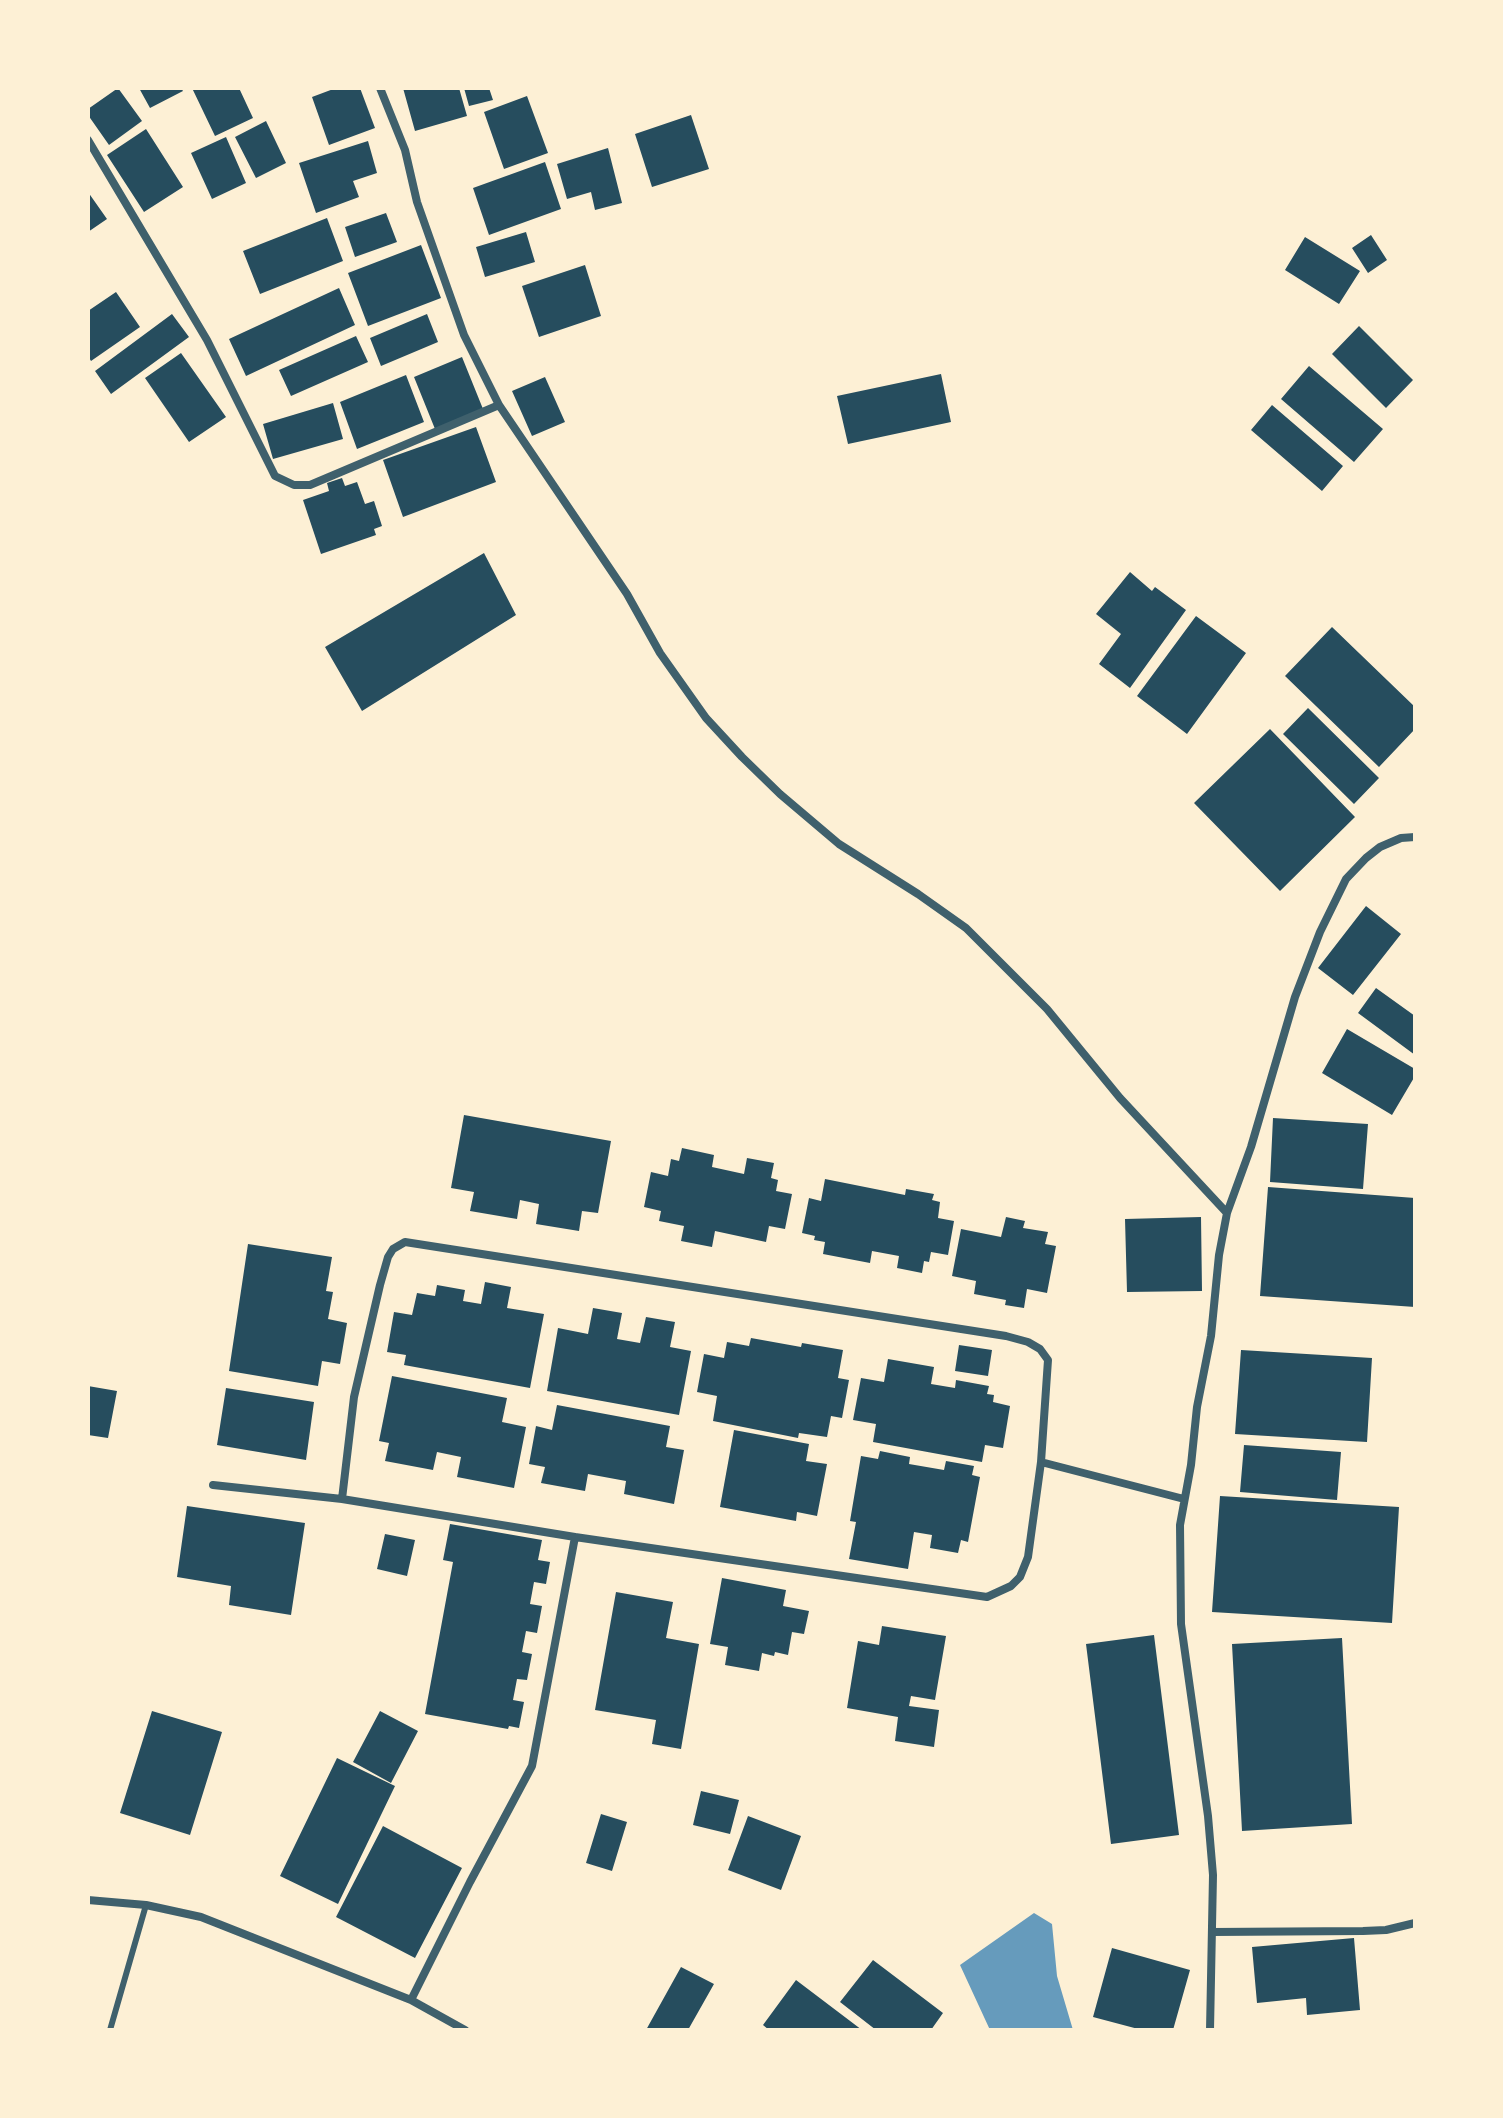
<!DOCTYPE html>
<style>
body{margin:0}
#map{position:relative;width:1503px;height:2118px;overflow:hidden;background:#fdf0d5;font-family:"Noto Sans",sans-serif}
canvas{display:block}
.frame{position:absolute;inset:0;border:90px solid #fdf0d5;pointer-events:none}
</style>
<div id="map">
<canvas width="1503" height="2118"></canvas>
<div class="frame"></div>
</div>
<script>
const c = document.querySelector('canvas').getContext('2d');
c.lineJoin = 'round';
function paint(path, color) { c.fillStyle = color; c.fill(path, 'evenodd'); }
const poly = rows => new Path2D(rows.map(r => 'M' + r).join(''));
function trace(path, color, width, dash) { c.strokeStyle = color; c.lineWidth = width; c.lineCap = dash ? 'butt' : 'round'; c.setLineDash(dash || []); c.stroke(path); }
paint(poly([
 [1034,1913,1052,1924,1057,1976,1073,2030,990,2030,960,1965]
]), '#669bbc');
paint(poly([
 [118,88,142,121,109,145,88,115,88,109],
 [139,88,181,88,183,91,150,108],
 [192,88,239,88,253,118,215,136],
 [336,88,360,88,375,128,329,145,312,97],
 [403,88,459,88,467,116,415,131],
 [464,88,489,88,493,100,469,106],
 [527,96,548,153,504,169,484,112],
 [691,115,709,169,652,187,635,134],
 [266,121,286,163,256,178,235,137],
 [146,129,183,187,144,212,107,155],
 [226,137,246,183,212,199,191,153],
 [368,141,377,173,353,181,359,197,316,213,299,163],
 [608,148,622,203,595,210,591,192,567,199,557,164],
 [545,162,561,209,489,235,473,188],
 [88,192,107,219,88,232],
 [386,213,397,242,355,257,345,227],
 [327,218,343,261,260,294,243,251],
 [526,232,535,262,485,277,476,247],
 [1371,235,1387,260,1368,273,1352,248],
 [1305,237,1360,271,1339,304,1285,270],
 [421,245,441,298,368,326,348,273],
 [585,265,601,316,539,337,522,286],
 [339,288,355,325,246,376,229,339],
 [116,292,140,327,91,361,88,356,88,311],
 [172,314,189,337,111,394,95,371],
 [427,314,438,342,381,366,370,338],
 [1359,326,1413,380,1386,408,1332,354],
 [356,336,368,362,291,396,279,370],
 [181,353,226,417,189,442,145,378],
 [462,357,483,409,435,429,414,377],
 [1309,366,1383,429,1354,462,1281,399],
 [941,374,951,422,848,444,837,396],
 [406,375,424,422,357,449,340,402],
 [545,377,565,422,532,436,512,391],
 [333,403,343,439,273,459,263,424],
 [1272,405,1343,466,1322,491,1251,430],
 [476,427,496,482,403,517,383,460],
 [342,478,345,486,357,482,365,504,374,501,382,526,374,529,376,535,321,554,303,500,329,491,327,483],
 [484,553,516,615,362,711,325,647],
 [1130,572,1152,591,1155,587,1186,610,1130,688,1099,664,1121,634,1096,614],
 [1196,616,1246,653,1187,734,1137,696],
 [1332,627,1415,707,1415,729,1379,767,1285,676],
 [1308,708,1379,778,1354,804,1283,734],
 [1270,729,1355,817,1280,891,1194,803],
 [1366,906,1401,934,1353,995,1318,968],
 [1376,988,1415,1016,1415,1055,1358,1013],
 [1347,1029,1415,1069,1415,1076,1392,1115,1322,1073],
 [464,1115,611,1141,598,1213,582,1211,579,1231,536,1224,539,1204,520,1200,517,1219,470,1211,474,1192,451,1188],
 [1273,1118,1368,1124,1363,1189,1270,1182],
 [682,1148,714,1155,712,1167,744,1174,747,1158,774,1163,771,1178,778,1180,776,1191,792,1194,785,1229,769,1226,766,1242,715,1231,712,1247,681,1241,684,1226,659,1221,661,1211,644,1207,651,1172,668,1176,671,1159,679,1161],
 [825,1179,905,1195,906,1189,934,1194,932,1200,940,1202,938,1218,954,1221,948,1255,931,1252,929,1262,924,1261,922,1273,897,1268,899,1256,872,1251,870,1263,823,1254,825,1242,814,1240,815,1236,802,1233,809,1198,821,1201],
 [1268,1187,1415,1198,1415,1307,1260,1296],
 [1006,1217,1025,1221,1023,1228,1048,1232,1045,1244,1056,1246,1047,1293,1027,1289,1024,1308,1005,1305,1006,1300,974,1294,976,1281,952,1276,961,1229,1001,1237],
 [1201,1217,1202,1291,1127,1292,1125,1219],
 [248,1244,332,1257,326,1291,333,1292,328,1319,347,1323,340,1364,322,1361,318,1386,229,1371],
 [485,1282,511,1287,507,1308,544,1314,530,1388,404,1365,406,1355,387,1352,394,1312,412,1315,417,1293,435,1296,437,1285,465,1290,463,1301,481,1304],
 [593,1308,622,1313,617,1339,640,1343,646,1317,675,1322,670,1347,691,1351,679,1415,547,1391,558,1328,588,1334],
 [751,1338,801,1347,802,1343,843,1350,838,1378,849,1380,842,1418,831,1416,827,1437,799,1433,798,1438,713,1421,717,1396,697,1392,704,1354,724,1358,727,1342,749,1346],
 [959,1345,992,1350,988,1376,955,1371],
 [1241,1350,1372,1358,1367,1442,1235,1434],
 [888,1359,934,1367,931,1384,955,1388,956,1380,989,1386,987,1394,994,1395,993,1402,1010,1406,1003,1448,985,1445,982,1462,873,1442,876,1424,853,1420,861,1378,884,1382],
 [392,1376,507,1398,502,1422,526,1427,514,1488,457,1477,461,1457,437,1452,433,1470,385,1461,389,1443,379,1441],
 [88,1386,117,1391,108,1438,88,1435],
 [226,1388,314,1402,306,1460,217,1445],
 [557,1405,670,1426,666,1447,684,1450,674,1504,624,1494,626,1481,588,1474,585,1491,541,1483,545,1467,529,1464,536,1426,552,1430],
 [734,1430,809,1444,806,1461,827,1464,817,1516,797,1512,796,1521,720,1507],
 [1244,1445,1341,1452,1337,1500,1240,1492],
 [880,1451,910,1457,909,1464,944,1470,946,1461,974,1466,972,1475,980,1477,968,1542,961,1540,958,1553,930,1548,932,1535,914,1532,908,1569,849,1559,856,1522,850,1521,861,1456,878,1459],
 [1220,1496,1399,1507,1392,1623,1212,1612],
 [187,1506,305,1523,291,1615,229,1605,231,1586,177,1577],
 [450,1524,542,1540,538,1560,550,1562,546,1584,534,1582,530,1604,542,1606,537,1633,526,1631,522,1652,532,1654,527,1680,517,1679,513,1700,524,1702,519,1728,509,1726,508,1729,425,1714,453,1562,443,1560],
 [385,1534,415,1540,407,1576,377,1569],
 [722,1578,786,1590,783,1606,809,1611,804,1634,792,1632,788,1655,775,1652,774,1656,762,1653,759,1671,725,1665,728,1647,710,1644],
 [616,1592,673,1602,666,1638,699,1644,681,1749,652,1744,656,1720,595,1710],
 [882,1626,946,1636,935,1700,911,1696,909,1706,939,1710,934,1747,895,1741,898,1717,847,1708,858,1641,879,1645],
 [1154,1635,1179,1835,1111,1844,1086,1644],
 [1342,1638,1352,1824,1242,1831,1232,1644],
 [152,1711,222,1732,190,1835,120,1813],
 [380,1711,418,1731,391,1783,353,1762],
 [337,1758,395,1786,338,1904,280,1876],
 [701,1791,739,1800,730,1834,693,1825],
 [601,1814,627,1822,612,1871,586,1863],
 [748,1816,801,1836,781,1890,728,1870],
 [383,1826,462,1868,415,1958,336,1917],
 [1354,1938,1360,2010,1307,2015,1306,1998,1257,2003,1252,1947],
 [1112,1948,1190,1970,1173,2030,1142,2030,1093,2017],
 [873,1960,943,2013,931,2030,876,2030,840,2002],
 [681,1967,714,1984,688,2030,646,2030],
 [796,1980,862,2030,769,2030,763,2025]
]), '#264d5e');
trace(poly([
 [110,2030,146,1905]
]), '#3f606c', 6);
trace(poly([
 [380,88,405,150,417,202,464,335,499,405,627,594,660,653,706,718,742,757,780,794,839,844,918,894,966,928,1047,1009,1120,1098,1227,1213,1219,1255,1211,1336,1197,1407,1191,1465,1180,1525,1181,1624,1208,1816,1213,1875,1210,2030],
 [88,140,207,340,275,476,294,485,310,485,499,405],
 [1227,1213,1251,1147,1295,997,1320,932,1346,879,1366,858,1380,847,1401,838,1415,837],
 [213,1485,342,1499,575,1537,987,1597,1011,1586,1020,1577,1028,1557,1041,1462],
 [342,1499,354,1397,380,1285,388,1257,393,1249,405,1242,1006,1336,1028,1342,1040,1349,1048,1360,1041,1462,1184,1499],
 [88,1900,146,1905,201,1917,411,2000,465,2030],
 [1212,1932,1363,1931,1386,1930,1415,1923],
 [411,2000,470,1882,532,1766,575,1537]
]), '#3f606c', 8);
</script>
